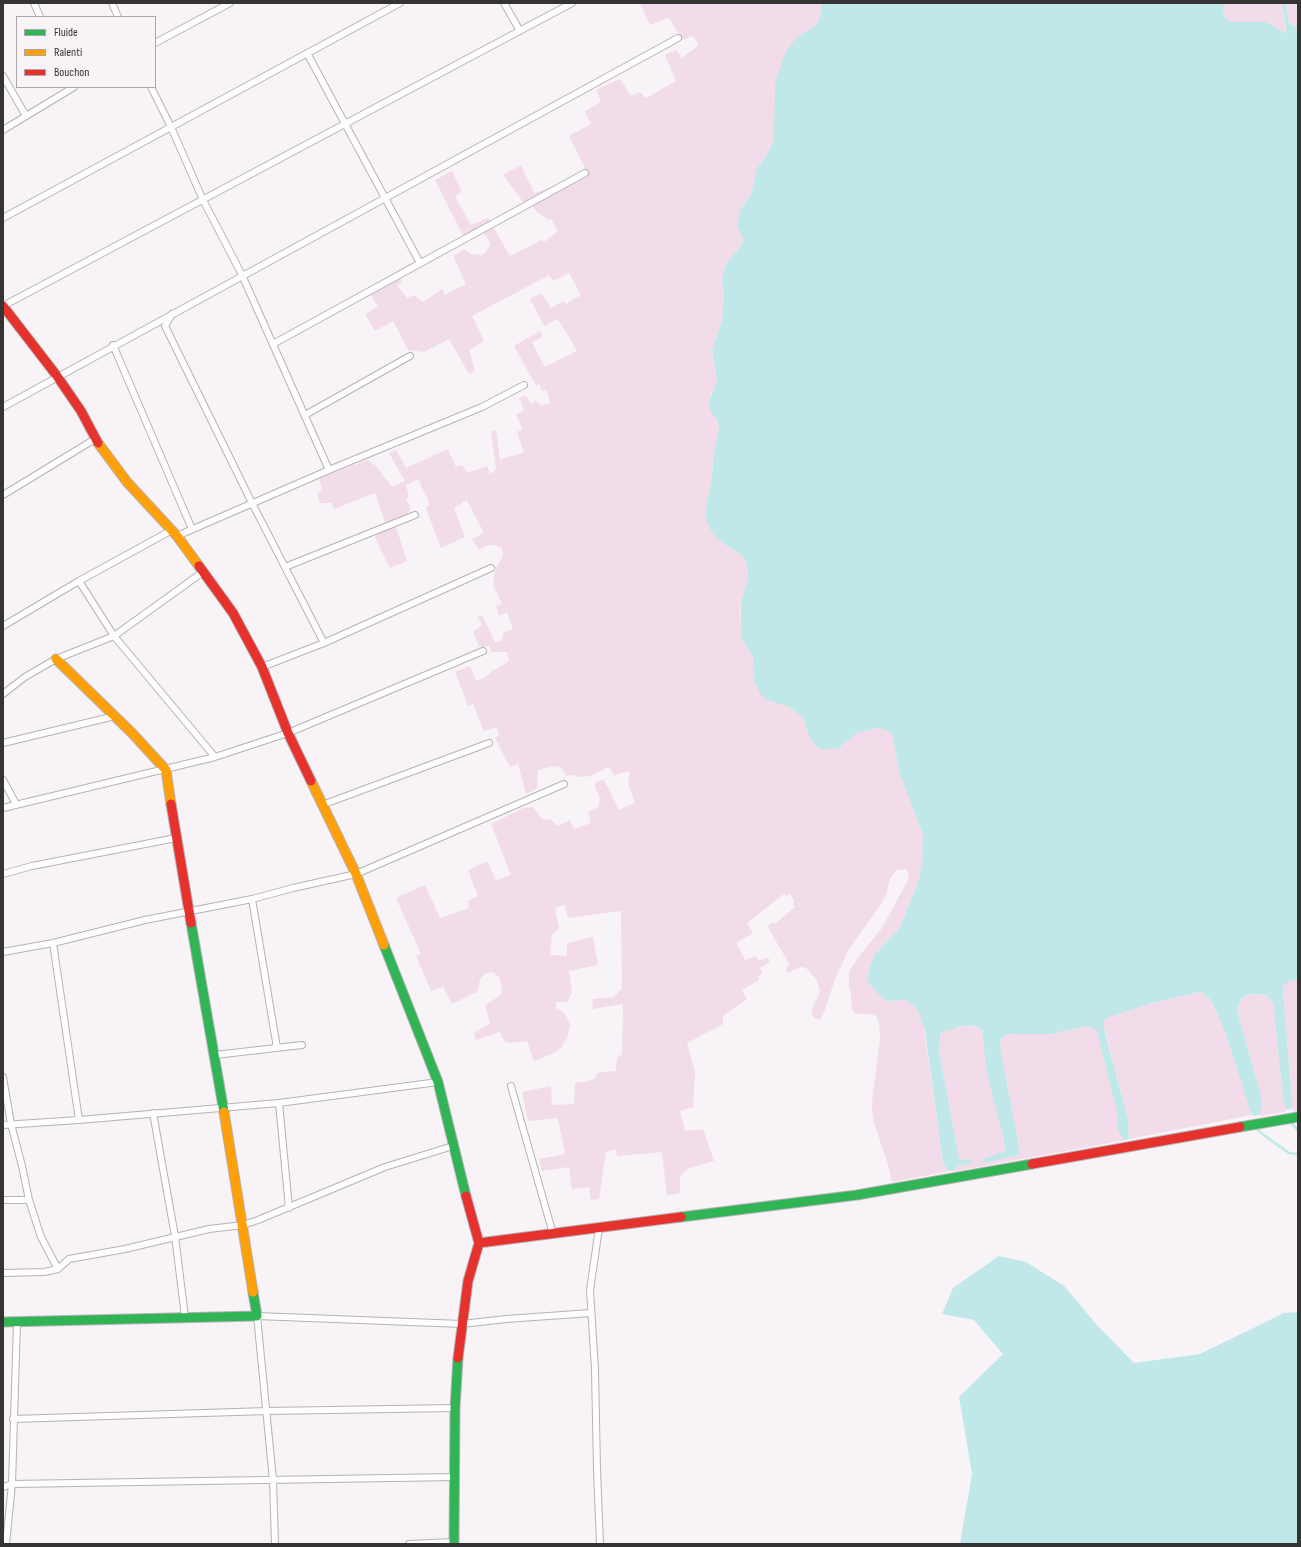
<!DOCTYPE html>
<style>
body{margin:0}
#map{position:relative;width:1301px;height:1547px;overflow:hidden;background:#f8f3f6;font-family:"Sofia Sans Condensed",sans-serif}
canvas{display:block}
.frame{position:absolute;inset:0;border:4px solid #363335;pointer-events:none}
.legend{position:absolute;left:16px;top:16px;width:140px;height:72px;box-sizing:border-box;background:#f9f2f6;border:1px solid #aba6a9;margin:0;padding:5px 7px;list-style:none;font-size:12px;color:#363335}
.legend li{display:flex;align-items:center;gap:8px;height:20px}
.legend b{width:20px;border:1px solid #aba6a9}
</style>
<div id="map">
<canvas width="1301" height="1547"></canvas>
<div class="frame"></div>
<ul class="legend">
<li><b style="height:5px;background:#30b455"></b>Fluide</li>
<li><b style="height:5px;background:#ff9f0a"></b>Ralenti</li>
<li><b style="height:5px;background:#e5322d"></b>Bouchon</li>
</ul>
</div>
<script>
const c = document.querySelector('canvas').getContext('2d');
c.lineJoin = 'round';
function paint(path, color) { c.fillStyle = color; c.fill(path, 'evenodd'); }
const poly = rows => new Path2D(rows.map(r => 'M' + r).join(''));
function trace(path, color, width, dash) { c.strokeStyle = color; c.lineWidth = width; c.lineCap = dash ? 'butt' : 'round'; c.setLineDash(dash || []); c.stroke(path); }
paint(poly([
 [640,3,822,3,819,20,814,27,808,31,774,136,772,145,767,154,757,168,751,194,740,210,737,226,743,239,742,245,728,261,724,268,722,279,724,292,722,321,712,350,717,379,715,388,710,395,712,414,717,420,719,427,713,457,712,478,706,508,706,518,732,548,742,555,745,560,748,569,747,583,741,601,740,612,742,639,753,657,753,665,767,700,782,704,796,711,803,717,807,729,838,749,857,733,876,728,884,728,890,732,893,738,899,772,923,835,922,861,918,883,902,922,898,930,874,955,867,976,893,1001,906,1000,914,1006,919,1011,923,1021,943,1163,948,1171,945,1172,891,1182,890,1171,874,1123,872,1111,872,1102,880,1039,879,1023,877,1017,872,1014,860,1014,854,1013,852,1009,851,995,849,987,849,971,860,955,882,928,907,882,909,875,906,869,897,870,890,878,886,895,882,903,849,949,835,979,825,1010,820,1019,815,1019,812,1015,812,1009,820,992,818,983,816,979,806,968,800,967,787,973,786,967,790,965,767,926,773,922,775,924,795,907,793,904,795,902,790,894,786,896,784,894,747,923,753,933,736,943,745,960,756,956,759,961,768,957,770,962,760,968,762,974,758,976,759,980,742,990,747,999,723,1016,723,1024,687,1043,695,1072,693,1107,680,1111,685,1131,703,1129,714,1161,689,1168,680,1176,680,1193,667,1195,662,1152,617,1156,616,1149,606,1152,599,1199,591,1200,589,1187,572,1189,569,1167,542,1171,539,1159,565,1154,558,1118,528,1121,522,1092,551,1086,552,1105,574,1104,575,1083,589,1081,595,1078,597,1073,616,1071,617,1058,622,1054,623,1004,592,1009,593,999,613,997,622,989,621,911,568,918,565,905,555,908,559,929,552,934,550,955,567,956,567,943,593,937,598,965,569,971,572,992,567,1002,556,1002,556,1008,563,1012,567,1018,570,1025,568,1035,562,1047,554,1053,534,1061,527,1041,510,1043,505,1042,500,1032,476,1040,474,1033,490,1024,485,1005,498,997,502,992,501,983,498,976,492,972,484,974,480,980,477,992,452,1004,443,987,431,991,416,956,421,954,396,898,425,885,440,918,469,908,468,901,478,896,468,870,487,861,496,880,511,875,491,824,523,808,533,807,542,819,552,820,557,826,570,820,574,829,591,823,588,812,598,807,600,799,594,784,603,779,609,789,619,810,635,803,628,783,630,771,614,775,609,767,591,776,580,777,572,775,566,776,562,768,555,766,538,770,537,788,526,794,518,764,510,767,495,738,499,735,497,727,484,731,473,704,468,706,455,672,470,666,476,681,484,678,491,672,509,661,507,652,491,652,489,646,479,647,473,632,482,625,477,617,482,615,495,642,502,641,503,633,513,629,507,612,499,616,496,606,502,604,493,585,495,570,503,556,502,548,494,545,486,546,479,550,472,539,484,533,467,500,454,508,465,537,441,548,426,509,429,505,428,500,418,479,406,485,409,496,406,499,411,509,406,515,394,521,407,561,390,568,375,537,381,531,385,522,375,493,334,509,332,503,320,503,317,493,322,490,319,478,368,460,375,465,392,487,405,481,389,453,396,450,406,468,448,449,456,467,462,465,468,473,487,466,490,474,496,470,491,432,496,430,500,460,524,452,517,432,523,429,516,415,524,410,519,398,525,395,531,404,536,401,541,405,549,404,550,400,546,390,542,391,539,384,536,386,514,346,540,331,543,336,532,343,545,367,577,351,558,319,544,326,530,299,541,293,551,308,564,301,566,304,581,295,569,273,553,281,549,275,472,316,484,341,469,350,475,371,469,374,449,339,424,352,408,350,393,321,375,331,365,314,378,307,368,289,410,263,414,269,400,278,402,283,397,285,407,298,414,295,423,302,442,289,445,295,466,284,453,256,464,249,470,254,482,255,486,252,490,245,489,239,478,228,463,235,435,180,452,171,462,192,455,196,471,225,488,218,510,256,542,240,544,242,558,231,551,219,548,220,537,212,528,201,524,203,503,175,521,165,534,193,584,177,588,174,569,136,591,124,585,111,601,102,596,90,620,79,631,96,640,92,646,98,676,81,665,55,676,50,682,58,699,45,693,36,683,40,669,18,650,25],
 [1225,3,1282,3,1286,32,1283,33,1270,24,1266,22,1232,22,1227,20,1223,11],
 [1286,3,1298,3,1298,25,1295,26,1289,23],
 [1298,979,1298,1111,1294,1111,1291,1109,1292,1101,1283,991,1284,986,1288,982],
 [1201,992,1210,999,1217,1013,1226,1035,1252,1115,1129,1139,1128,1118,1104,1027,1104,1020,1108,1017,1152,1003],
 [1254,994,1267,995,1273,1004,1283,1096,1286,1109,1285,1112,1261,1116,1258,1115,1261,1108,1259,1089,1237,1010,1241,999],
 [970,1025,978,1027,982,1030,1005,1148,1003,1153,984,1159,1020,1152,1000,1046,1001,1040,1004,1036,1010,1034,1050,1034,1087,1026,1095,1029,1097,1032,1117,1112,1122,1136,1124,1139,1126,1140,956,1171,952,1171,961,1165,961,1160,959,1158,939,1050,939,1042,942,1032,949,1029]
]), '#f2dcea');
paint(poly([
 [822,3,1225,3,1223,11,1227,20,1232,22,1266,22,1270,24,1284,33,1286,32,1286,29,1282,3,1286,3,1289,23,1295,26,1298,25,1298,979,1288,982,1284,986,1283,991,1292,1101,1292,1106,1289,1110,1286,1109,1283,1096,1273,1004,1267,995,1254,994,1248,995,1241,999,1237,1010,1261,1096,1261,1108,1260,1113,1256,1116,1252,1115,1250,1110,1226,1035,1217,1013,1210,999,1201,992,1196,993,1152,1003,1109,1017,1104,1020,1104,1027,1105,1033,1128,1118,1129,1139,1126,1140,1124,1140,1118,1131,1117,1112,1097,1032,1095,1029,1087,1026,1050,1034,1010,1034,1004,1036,1001,1040,1000,1046,1020,1152,1019,1155,985,1163,983,1162,984,1159,1005,1151,1004,1141,987,1074,982,1030,978,1027,970,1025,958,1027,942,1032,940,1037,939,1050,959,1158,961,1160,971,1160,972,1162,971,1164,961,1165,952,1171,948,1171,943,1163,925,1031,919,1012,914,1006,906,1000,893,1001,883,999,868,982,867,976,874,955,898,930,902,922,918,883,922,861,923,835,899,772,893,738,890,732,884,729,876,728,857,733,838,749,823,749,815,746,810,738,803,717,789,707,767,700,760,694,754,681,753,657,742,639,741,628,741,601,747,583,748,569,745,560,742,555,721,542,714,535,710,529,706,518,706,508,712,478,713,457,719,427,717,420,712,414,708,404,717,379,712,350,722,321,724,292,722,279,724,268,728,261,742,245,743,239,737,226,740,210,751,194,757,168,767,154,772,145,774,136,775,83,784,56,791,44,799,36,814,27,819,20],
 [999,1256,1026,1262,1064,1286,1096,1324,1134,1363,1200,1354,1284,1313,1298,1312,1298,1544,960,1544,972,1474,959,1397,1003,1354,974,1320,942,1314,953,1288]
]), '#c0e8e9');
trace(poly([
 [1292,1124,1298,1130],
 [1257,1129,1261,1133,1289,1153,1298,1154]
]), '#c0e8e9', 2.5);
const street = poly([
 [34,3,40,17],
 [112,3,118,17],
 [504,3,520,31],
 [155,43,230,3],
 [307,53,420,263],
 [3,76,26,116],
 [151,87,171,127,203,200,242,275,329,470],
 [3,130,74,87],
 [3,218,400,3],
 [3,306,572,3],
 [172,314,165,326,252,503,324,643],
 [273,344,585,173],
 [113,345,192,529],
 [3,407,678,38],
 [305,415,410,356],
 [3,495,95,439],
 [177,536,329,470,482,407,524,385],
 [285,567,415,515],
 [79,581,114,636,215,757],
 [3,626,79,581,172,530],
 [262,667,324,643,491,568],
 [3,694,25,677,56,659,114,636,203,572],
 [3,743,115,716],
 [3,780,16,804],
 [322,805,489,743],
 [3,808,215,757,288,733,483,651],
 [3,874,32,866,176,838],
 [252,899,277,1048],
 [53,943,79,1120],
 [3,952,53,943,145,920,252,899,293,888,356,874,564,784],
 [215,1055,302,1045],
 [3,1077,11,1124,22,1166,29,1200,41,1237,58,1269],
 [511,1086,553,1234],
 [279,1103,289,1208],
 [153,1113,175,1236,185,1317],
 [3,1125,79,1120,279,1103,438,1082],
 [3,1200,29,1200],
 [599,1228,590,1290,595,1369,597,1470,600,1544],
 [3,1273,44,1272,58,1269,69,1259,125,1249,209,1229,243,1225,258,1220,385,1167,453,1146],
 [13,1419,267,1411,455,1408],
 [3,1487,12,1484,455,1477],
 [6,1544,12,1484,17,1322],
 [275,1544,273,1480,257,1316,462,1324,506,1319,591,1313],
 [409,1544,454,1542]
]);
const fast = poly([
 [191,923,224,1112],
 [384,945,438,1082,466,1196],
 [1240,1127,1298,1117],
 [681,1217,857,1195,1032,1164],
 [3,1322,257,1316,253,1292],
 [454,1544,455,1408,458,1358]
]);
const slow = poly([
 [98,443,127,482,177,536,199,566],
 [56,659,132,733,166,770,171,804],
 [311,781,356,874,384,945],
 [224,1112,253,1292]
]);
const jam = poly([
 [3,306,57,376,81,411,98,443],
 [199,566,233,613,262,667,288,733,311,781],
 [171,804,191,923],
 [1032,1164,1240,1127],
 [479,1243,681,1217],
 [458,1358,468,1281,479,1243,466,1196]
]);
trace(street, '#b6b2b5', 8);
trace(fast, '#b6b2b5', 11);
trace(slow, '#b6b2b5', 11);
trace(jam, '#b6b2b5', 11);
trace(street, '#fefdfe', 6);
trace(fast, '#30b455', 9);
trace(slow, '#ff9f0a', 9);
trace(jam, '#e5322d', 9);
</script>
